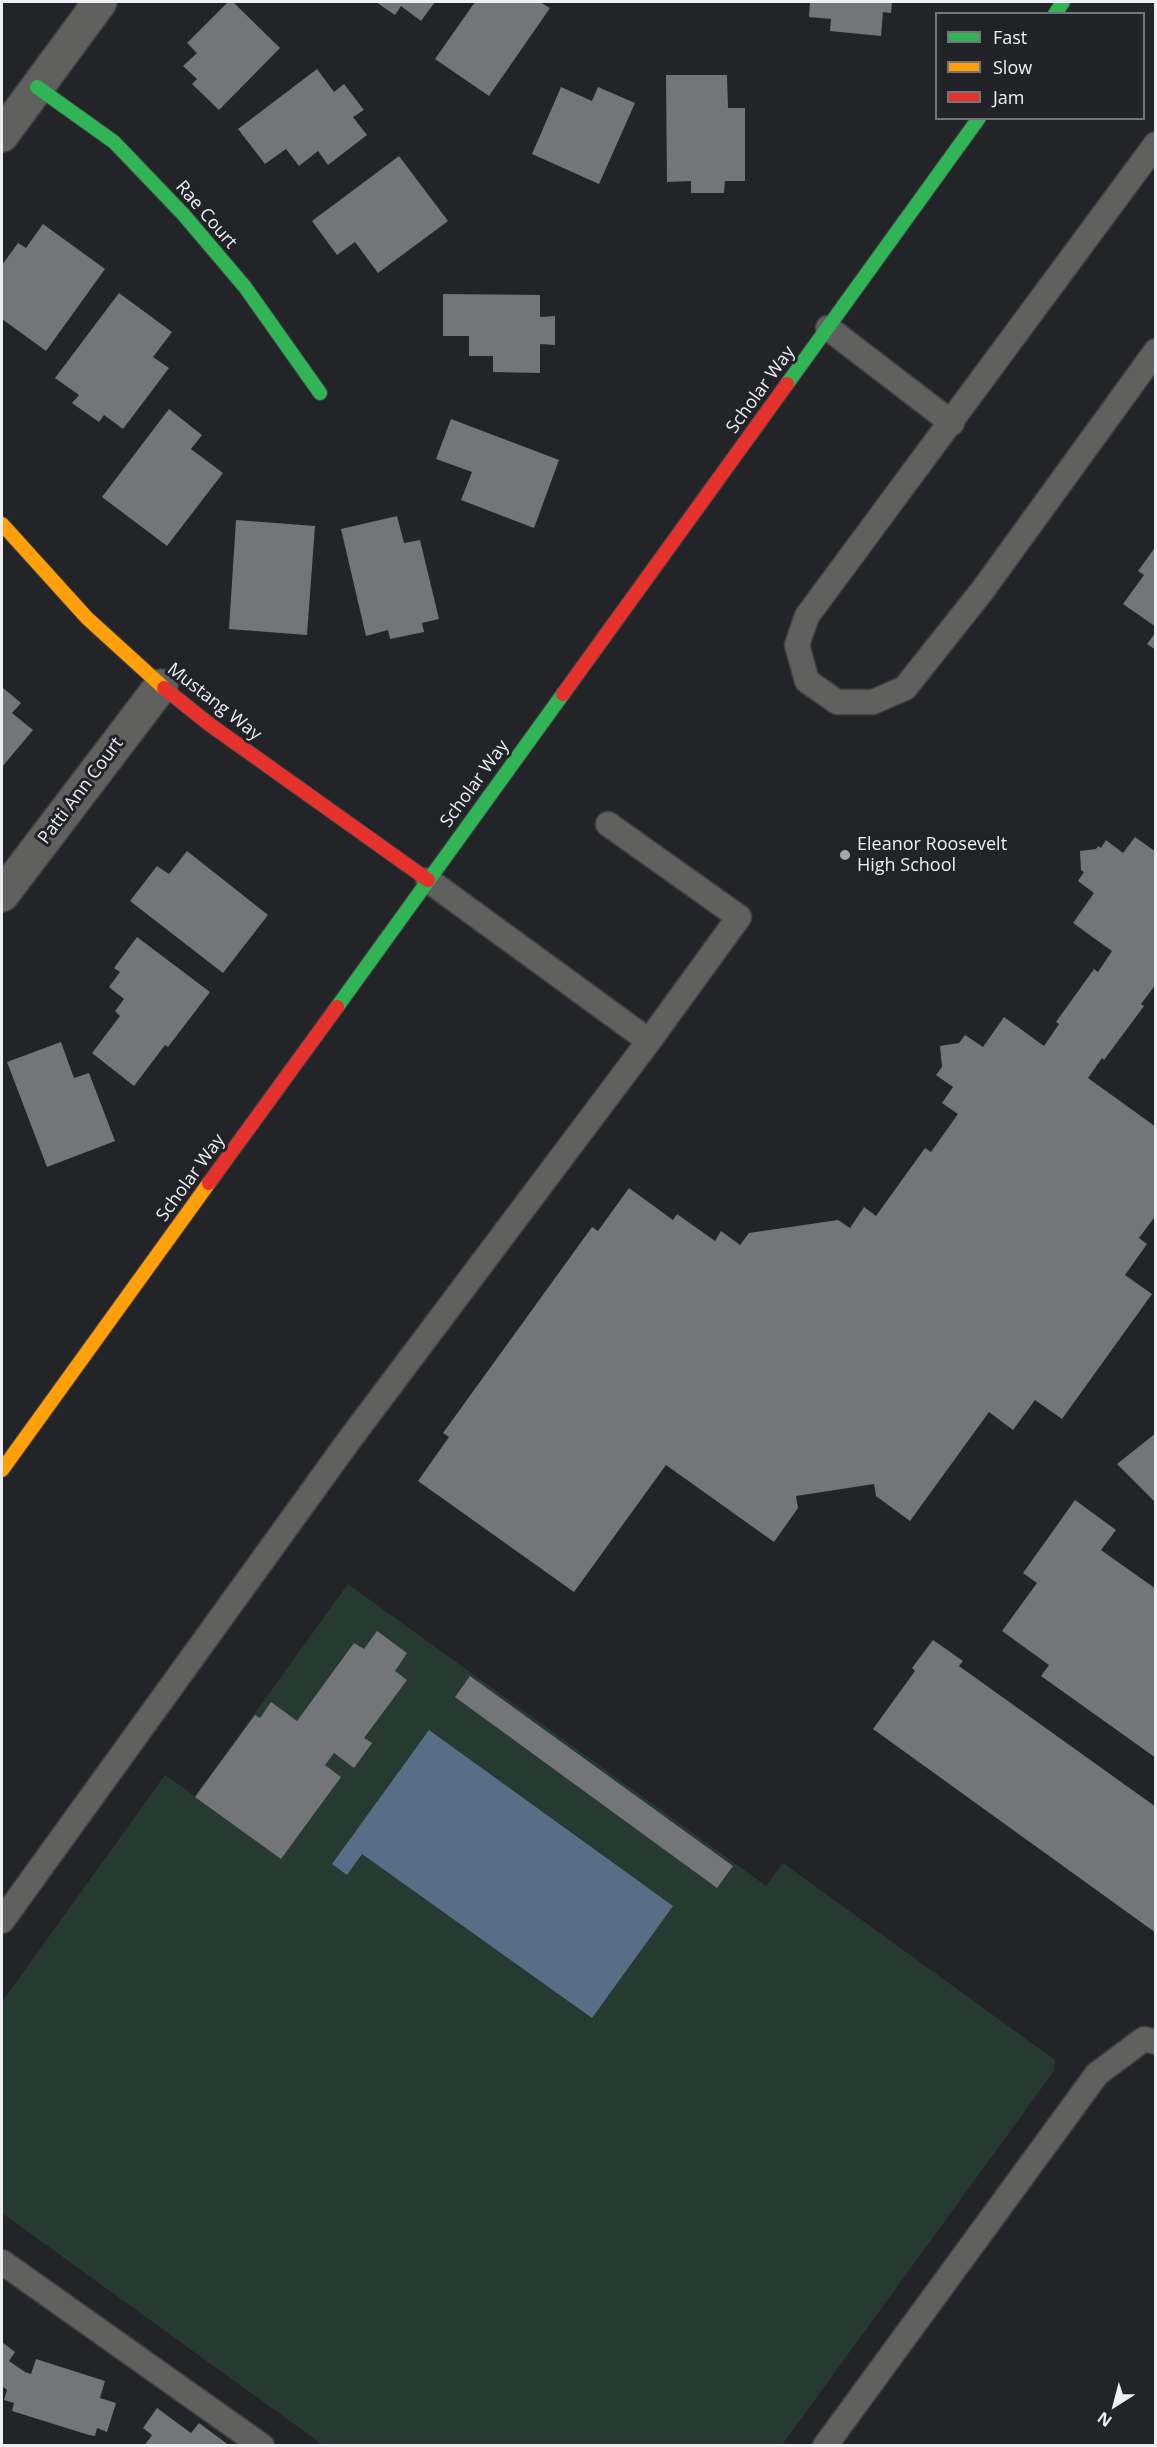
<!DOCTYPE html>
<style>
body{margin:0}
#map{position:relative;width:1157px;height:2447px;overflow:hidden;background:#232427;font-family:"Open Sans",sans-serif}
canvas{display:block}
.frame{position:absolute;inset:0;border:3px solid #eeeff4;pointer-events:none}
.legend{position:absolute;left:935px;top:12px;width:210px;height:108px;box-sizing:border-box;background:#212329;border:2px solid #73757a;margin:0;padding:8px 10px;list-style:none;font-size:18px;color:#eeeff4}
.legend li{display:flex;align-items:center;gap:12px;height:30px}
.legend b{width:30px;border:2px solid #73757a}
.north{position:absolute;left:1085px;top:2375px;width:60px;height:60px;-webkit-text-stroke:4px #212329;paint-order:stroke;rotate:216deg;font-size:16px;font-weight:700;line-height:24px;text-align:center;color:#eeeff4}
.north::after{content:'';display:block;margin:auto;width:21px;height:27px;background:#eeeff4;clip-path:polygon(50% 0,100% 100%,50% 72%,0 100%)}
</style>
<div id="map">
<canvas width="1157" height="2447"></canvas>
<div class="frame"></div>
<ul class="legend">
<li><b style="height:8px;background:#30b455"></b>Fast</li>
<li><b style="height:8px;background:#ff9f0a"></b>Slow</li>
<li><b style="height:8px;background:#e5322d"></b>Jam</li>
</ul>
<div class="north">N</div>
</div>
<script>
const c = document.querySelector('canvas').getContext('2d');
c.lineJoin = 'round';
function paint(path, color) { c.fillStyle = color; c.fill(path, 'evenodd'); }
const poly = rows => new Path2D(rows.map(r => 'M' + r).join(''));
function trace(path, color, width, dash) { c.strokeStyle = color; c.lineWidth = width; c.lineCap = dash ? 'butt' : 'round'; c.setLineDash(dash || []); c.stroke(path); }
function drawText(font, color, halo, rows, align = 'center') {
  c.font = font + ' "Open Sans",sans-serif'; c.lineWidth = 6; c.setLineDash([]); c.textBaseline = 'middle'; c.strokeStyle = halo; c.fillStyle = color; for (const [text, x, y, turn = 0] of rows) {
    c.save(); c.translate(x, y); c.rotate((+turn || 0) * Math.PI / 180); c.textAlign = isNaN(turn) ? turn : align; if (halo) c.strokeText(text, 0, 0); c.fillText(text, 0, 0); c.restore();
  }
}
paint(poly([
 [348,1584,766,1886,783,1863,1055,2060,1054,2071,782,2445,323,2445,2,2213,2,2002,165,1775,195,1796]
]), '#273a31');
paint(poly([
 [429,1730,673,1906,592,2018,362,1854,347,1875,332,1864]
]), '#586e86');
paint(poly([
 [228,2,233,2,280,48,219,110,192,84,197,79,183,66,197,53,187,43],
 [376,2,435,2,421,21,401,6,395,15],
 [475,2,540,2,550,8,489,96,435,59],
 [810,2,892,2,891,13,883,12,881,36,830,31,831,19,809,17],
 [317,69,334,92,344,84,364,110,353,117,367,135,328,165,318,151,299,166,286,149,265,164,238,129],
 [666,75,727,75,728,108,745,108,745,181,725,181,724,193,691,193,691,181,667,182],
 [561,87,592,101,598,87,635,103,599,184,532,154],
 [399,156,448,221,378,273,355,242,337,255,312,221],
 [43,224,105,269,46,351,2,319,2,265,18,243,26,248],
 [119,293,172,332,153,357,169,368,123,429,104,415,99,422,72,403,79,395,55,378],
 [443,294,540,295,540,317,555,316,555,345,540,344,540,373,493,372,493,356,469,356,469,336,443,336],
 [169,409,202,435,191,449,223,473,167,546,102,497],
 [451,419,559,460,534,528,461,500,472,472,436,459],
 [397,516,404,543,420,540,439,619,422,623,424,632,390,639,388,630,366,636,341,529],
 [236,520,315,526,307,635,229,629],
 [1156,546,1156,627,1123,604,1144,575,1138,571],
 [1156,632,1156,650,1147,644],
 [2,687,21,703,12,713,33,730,2,767],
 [1135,837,1156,852,1156,984,1141,1004,1144,1006,1104,1060,1102,1058,1088,1078,1156,1127,1156,1215,1139,1238,1147,1244,1125,1275,1152,1294,1062,1419,1035,1400,1013,1430,989,1412,910,1521,876,1496,874,1484,796,1496,798,1508,774,1542,666,1465,574,1592,418,1481,449,1437,443,1433,592,1227,598,1231,629,1188,673,1220,677,1214,715,1241,721,1231,740,1245,749,1233,838,1220,850,1228,864,1207,876,1216,925,1148,931,1152,958,1114,942,1103,953,1087,936,1075,942,1067,940,1046,959,1043,965,1035,983,1047,1004,1017,1044,1046,1059,1024,1056,1022,1094,969,1098,972,1112,951,1073,923,1094,893,1078,881,1084,872,1081,870,1080,851,1096,849,1098,846,1101,848,1106,840,1123,853],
 [187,851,268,915,223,973,130,901,157,866,169,874],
 [137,937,210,992,168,1047,165,1045,134,1086,92,1053,120,1016,115,1011,124,999,109,987,120,972,114,968],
 [61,1042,74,1078,89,1073,115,1141,47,1167,7,1062],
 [1156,1433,1156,1503,1117,1464],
 [1075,1500,1116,1530,1101,1550,1156,1589,1156,1758,1041,1676,1049,1665,1002,1631,1037,1583,1023,1573],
 [377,1631,407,1653,395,1671,407,1680,364,1738,372,1743,354,1768,334,1753,325,1765,341,1777,281,1859,195,1797,255,1715,260,1718,271,1702,297,1721,354,1643,364,1649],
 [933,1640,963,1661,959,1666,1156,1807,1156,1933,873,1729,915,1671,912,1668],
 [470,1676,733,1866,717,1888,455,1697],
 [2,2342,15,2352,9,2361,25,2372,31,2374,36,2359,105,2381,100,2398,116,2403,107,2432,97,2428,95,2436,89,2435,12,2411,14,2403,4,2400,7,2390,2,2386],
 [157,2408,191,2433,199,2423,230,2446,144,2446,152,2435,143,2428]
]), '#747578');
const lane = poly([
 [1156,144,807,616,797,645,807,681,837,702,873,702,905,688,982,591,1156,351],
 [828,328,952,423],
 [428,880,649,1041,739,917,608,824],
 [2,1921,350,1439,649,1041],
 [2,2262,262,2446],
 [825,2446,1097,2074,1144,2039,1156,2042]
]);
const street = poly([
 [2,135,100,2],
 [2,895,161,686]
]);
const fast = poly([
 [1055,14,1063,2],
 [37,87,114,142,183,214,245,287,320,393],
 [787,384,979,118],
 [337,1007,563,694]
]);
const slow = poly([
 [2,524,87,618,164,688],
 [2,1470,209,1183]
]);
const jam = poly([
 [164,688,209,724,428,880],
 [563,694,787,384],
 [209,1183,337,1007]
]);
trace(lane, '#404043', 27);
trace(street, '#404043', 36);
trace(fast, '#404043', 16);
trace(slow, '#404043', 16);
trace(jam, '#404043', 16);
trace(lane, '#60605f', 24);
trace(street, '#60605f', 33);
trace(fast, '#30b455', 14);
trace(slow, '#ff9f0a', 14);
trace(jam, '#e5322d', 14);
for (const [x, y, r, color] of [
 [845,855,6,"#a7a8ac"]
]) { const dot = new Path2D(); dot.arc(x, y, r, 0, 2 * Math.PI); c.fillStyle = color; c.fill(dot); trace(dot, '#212329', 2); }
drawText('18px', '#eeeff4', '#212329', [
 ["Rae Court",206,215,49],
 ["Scholar Way",761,390,-54],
 ["Mustang Way",214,702,38],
 ["Scholar Way",475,784,-54],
 ["Patti Ann Court",81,791,-53],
 ["Scholar Way",191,1178,-54]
]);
drawText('18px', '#eeeff4', '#212329', [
 ["Eleanor Roosevelt",857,845],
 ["High School",857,866]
], 'left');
</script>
